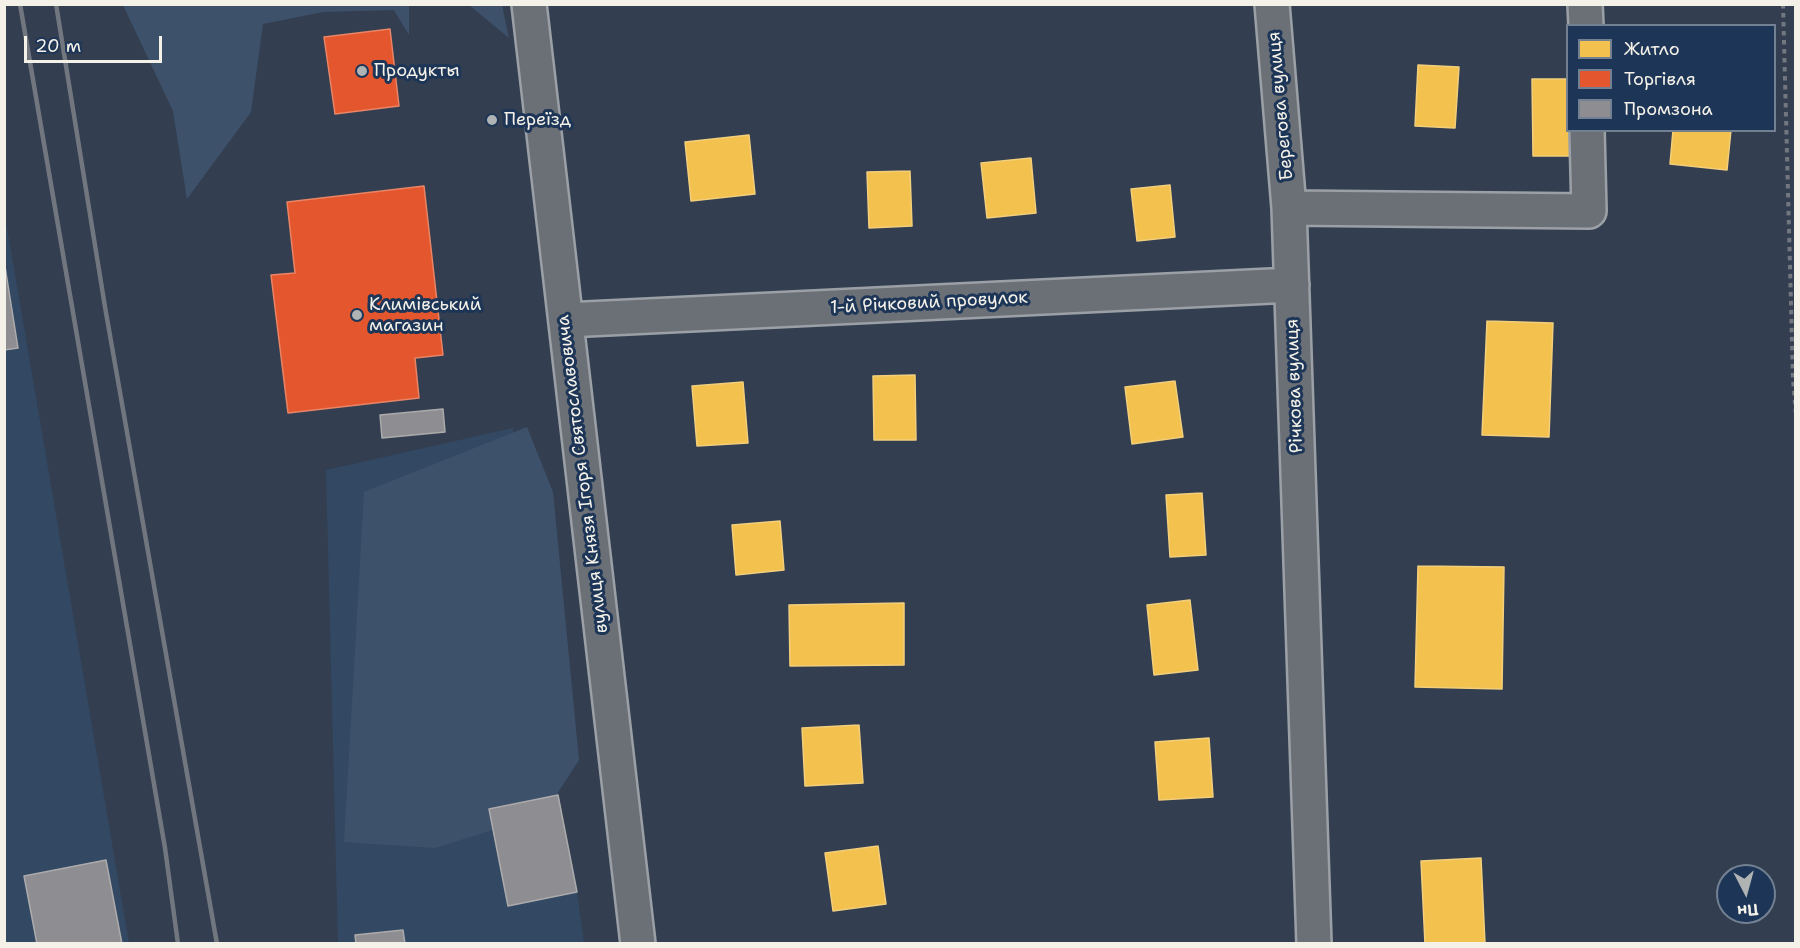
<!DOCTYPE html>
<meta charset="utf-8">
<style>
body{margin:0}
#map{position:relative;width:1800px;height:948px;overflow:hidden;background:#333f50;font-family:"Shantell Sans",sans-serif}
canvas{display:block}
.frame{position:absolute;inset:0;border:6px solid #f4f1e8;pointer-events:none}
.legend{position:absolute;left:1566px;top:24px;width:210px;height:108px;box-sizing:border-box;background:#1d3557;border:2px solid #738091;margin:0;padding:8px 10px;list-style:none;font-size:18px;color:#f4f1e8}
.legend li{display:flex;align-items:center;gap:12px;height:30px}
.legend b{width:30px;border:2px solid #738091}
.north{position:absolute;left:1716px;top:864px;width:60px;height:60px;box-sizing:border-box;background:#1d3557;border:2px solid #738091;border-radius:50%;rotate:174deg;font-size:16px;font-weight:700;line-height:24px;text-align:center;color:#f4f1e8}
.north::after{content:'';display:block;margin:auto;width:21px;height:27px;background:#b0b3b3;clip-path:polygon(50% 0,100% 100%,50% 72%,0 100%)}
.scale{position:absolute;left:24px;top:36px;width:138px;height:27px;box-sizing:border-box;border:3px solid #f4f1e8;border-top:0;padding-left:8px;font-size:18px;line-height:21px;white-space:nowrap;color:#f4f1e8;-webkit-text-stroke:4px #1d3557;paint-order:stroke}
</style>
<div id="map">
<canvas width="1800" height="948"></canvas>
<div class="frame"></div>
<ul class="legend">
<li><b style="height:16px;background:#f2c14e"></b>Житло</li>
<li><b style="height:16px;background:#e4572e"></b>Торгівля</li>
<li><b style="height:16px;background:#8d8d92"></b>Промзона</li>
</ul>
<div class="north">Пн</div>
<div class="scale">20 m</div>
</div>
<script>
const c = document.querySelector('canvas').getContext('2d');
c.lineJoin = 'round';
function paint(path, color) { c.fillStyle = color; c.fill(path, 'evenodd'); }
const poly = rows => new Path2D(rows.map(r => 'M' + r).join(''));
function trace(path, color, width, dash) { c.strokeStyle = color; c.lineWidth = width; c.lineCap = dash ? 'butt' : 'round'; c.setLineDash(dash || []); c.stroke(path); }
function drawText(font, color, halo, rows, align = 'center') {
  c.font = font + ' "Shantell Sans",sans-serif'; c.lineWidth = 6; c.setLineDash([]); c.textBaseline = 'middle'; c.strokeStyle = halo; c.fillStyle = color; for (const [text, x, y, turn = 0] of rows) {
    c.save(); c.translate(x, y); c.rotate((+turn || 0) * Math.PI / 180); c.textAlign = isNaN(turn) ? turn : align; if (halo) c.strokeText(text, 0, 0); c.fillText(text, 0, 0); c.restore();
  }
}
paint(poly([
 [5,216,129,943,5,943],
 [513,428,558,795,577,892,584,943,338,943,326,470]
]), '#334863');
paint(poly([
 [123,5,409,5,409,35,394,10,323,12,263,24,251,112,187,199,173,111],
 [469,5,502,5,509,38],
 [527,427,553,492,579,760,544,814,435,848,344,842,364,492]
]), '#3e516b');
const homes = poly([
 [1418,65,1459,67,1455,128,1415,126,1418,65],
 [1532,79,1568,79,1568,130,1576,130,1576,156,1533,156,1532,79],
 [1673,130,1731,130,1727,170,1670,164,1673,130],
 [749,135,755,194,691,201,685,142,749,135],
 [1031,158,1036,213,987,218,981,163,1031,158],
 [910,171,912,226,869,228,867,172,910,171],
 [1170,185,1175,237,1137,241,1131,189,1170,185],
 [1487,321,1553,323,1549,437,1482,435,1487,321],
 [915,375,916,440,874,440,873,376,915,375],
 [1175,381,1183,437,1132,444,1125,387,1175,381],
 [743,382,748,443,697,446,692,386,743,382],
 [1202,493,1206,555,1170,557,1166,495,1202,493],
 [780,521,784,570,736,575,732,525,780,521],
 [1418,566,1504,567,1502,689,1415,687,1418,566],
 [1190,600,1198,670,1154,675,1147,605,1190,600],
 [904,603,904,665,790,666,789,605,904,603],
 [859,725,863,783,805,786,802,728,859,725],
 [1209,738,1213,797,1159,800,1155,742,1209,738],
 [878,846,886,904,833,911,825,853,878,846],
 [1481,858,1485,944,1425,944,1421,861,1481,858]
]);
paint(homes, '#f2c14e');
trace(homes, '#f3cf7c', 1.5);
const shops = poly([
 [390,29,399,106,335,114,324,37,390,29],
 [424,186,443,355,415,358,419,398,288,413,271,275,295,273,287,202,424,186]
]);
paint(shops, '#e4572e');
trace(shops, '#e98566', 1.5);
const industry = poly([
 [4,260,18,348,4,350,4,260],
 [443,409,445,432,382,438,380,415,443,409],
 [558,795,577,892,508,906,489,809,558,795],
 [106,860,122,944,37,944,24,876,106,860],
 [403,930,405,944,356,944,355,935,403,930]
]);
paint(industry, '#8d8d92');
trace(industry, '#acabac', 1.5);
const minor = poly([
 [1272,4,1289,208,1314,944],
 [1585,4,1586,26],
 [1289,208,1589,211,1587,130],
 [566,320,1292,285]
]);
const tertiary = poly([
 [529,4,638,944]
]);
trace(minor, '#9ba0a6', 38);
trace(tertiary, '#9ba0a6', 38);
trace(poly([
 [1783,4,1793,379,1796,416]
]), '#72777f', 4, [4.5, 4.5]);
trace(minor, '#6b7077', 33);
trace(tertiary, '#6b7077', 33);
trace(poly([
 [20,4,165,848,178,944],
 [56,4,105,307,217,944]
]), '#72777f', 4.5);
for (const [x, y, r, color] of [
 [362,71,6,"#b0b3b3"],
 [492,120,6,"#b0b3b3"],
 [357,315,6,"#b0b3b3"]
]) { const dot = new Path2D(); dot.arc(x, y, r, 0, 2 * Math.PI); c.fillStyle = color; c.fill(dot); trace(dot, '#1d3557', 2); }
drawText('18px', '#f4f1e8', '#1d3557', [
 ["Продукты",374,71],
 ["Переїзд",504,120],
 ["Климівський",369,305],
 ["магазин",369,326]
], 'left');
drawText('18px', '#f4f1e8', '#1d3557', [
 ["Берегова вулиця",1281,106,-95],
 ["1-й Річковий провулок",929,303,-3],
 ["Річкова вулиця",1295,386,-92],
 ["вулиця Князя Ігоря Святославовича",583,474,-97]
]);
</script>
